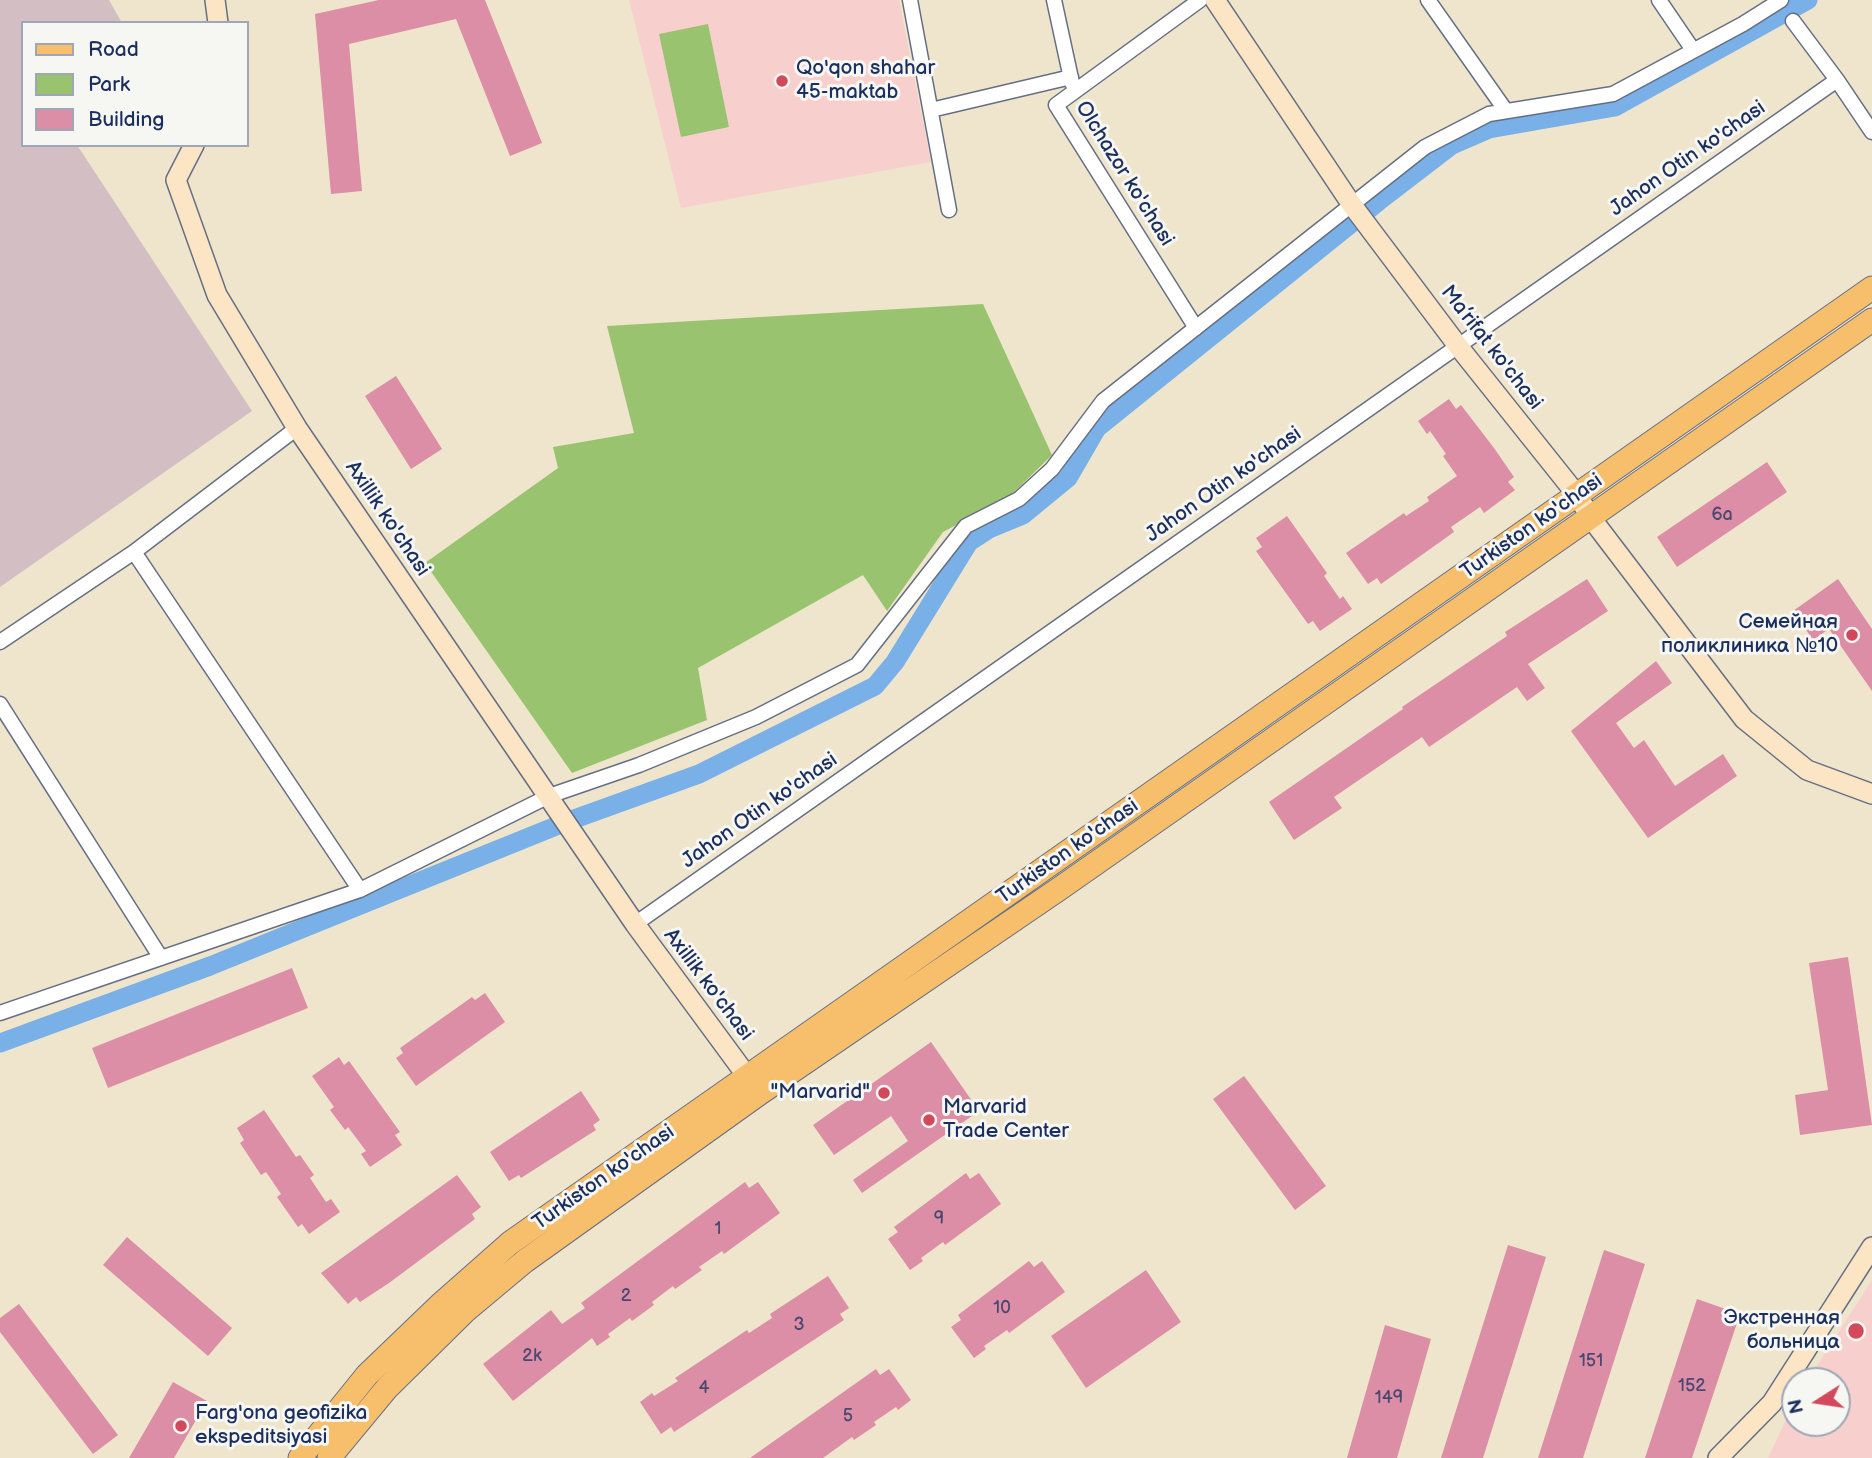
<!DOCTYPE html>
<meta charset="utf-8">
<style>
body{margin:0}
#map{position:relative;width:1872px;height:1458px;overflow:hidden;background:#efe5cc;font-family:"Balsamiq Sans",sans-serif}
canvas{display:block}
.legend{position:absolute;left:21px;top:21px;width:228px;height:126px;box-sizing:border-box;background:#f6f6f2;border:2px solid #9ea6b7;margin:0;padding:9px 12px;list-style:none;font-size:21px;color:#1b2f5e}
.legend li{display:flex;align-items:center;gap:14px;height:35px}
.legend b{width:35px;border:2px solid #9ea6b7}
.north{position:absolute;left:1781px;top:1367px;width:70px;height:70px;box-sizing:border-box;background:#f6f6f2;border:2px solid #9ea6b7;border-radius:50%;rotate:258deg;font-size:19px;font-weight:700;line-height:28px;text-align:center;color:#1b2f5e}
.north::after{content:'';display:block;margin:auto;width:24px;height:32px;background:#d1495b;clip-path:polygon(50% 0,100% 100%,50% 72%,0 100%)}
</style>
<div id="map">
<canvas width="1872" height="1458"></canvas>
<ul class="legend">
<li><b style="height:9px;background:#f7bf6c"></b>Road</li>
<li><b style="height:19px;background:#9ac36f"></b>Park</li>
<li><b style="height:19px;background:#db8ea6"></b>Building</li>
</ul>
<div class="north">N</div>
</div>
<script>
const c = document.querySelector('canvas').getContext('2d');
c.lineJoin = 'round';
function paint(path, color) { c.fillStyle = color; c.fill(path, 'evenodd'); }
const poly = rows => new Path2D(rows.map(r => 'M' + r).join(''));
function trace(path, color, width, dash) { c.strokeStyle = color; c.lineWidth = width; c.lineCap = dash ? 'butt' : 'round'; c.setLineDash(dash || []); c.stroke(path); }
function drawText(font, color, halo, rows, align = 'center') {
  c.font = font + ' "Balsamiq Sans",sans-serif'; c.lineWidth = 6; c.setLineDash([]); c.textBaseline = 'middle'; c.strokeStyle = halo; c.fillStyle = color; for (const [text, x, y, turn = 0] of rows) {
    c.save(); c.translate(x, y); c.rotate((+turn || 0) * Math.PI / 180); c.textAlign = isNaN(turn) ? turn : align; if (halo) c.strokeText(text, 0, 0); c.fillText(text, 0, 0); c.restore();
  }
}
paint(poly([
 [629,0,899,0,931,162,681,208],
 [1872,1280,1872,1458,1768,1458,1795,1400,1795,1423,1837,1423,1837,1381,1807,1381]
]), '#f7d0cd');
paint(poly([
 [0,0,109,0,122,23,23,23,23,145,77,145,252,411,0,587]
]), '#d2bec3');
paint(poly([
 [708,24,729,127,681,137,659,34],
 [983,304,1052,455,1009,497,943,532,887,611,863,575,698,668,707,720,572,773,425,563,558,468,553,447,634,433,607,326]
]), '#9ac36f');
trace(poly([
 [0,1043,210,966,566,822,699,774,875,686,895,662,969,542,989,529,1023,515,1068,478,1097,428,1379,201,1452,145,1489,129,1615,107,1808,0]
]), '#79b0e8', 19);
paint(poly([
 [379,0,485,0,542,143,510,156,456,19,349,44,362,191,331,194,315,14],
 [396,376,442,449,411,469,365,396],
 [1449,399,1456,409,1461,405,1494,448,1514,477,1508,482,1515,490,1484,513,1480,507,1451,527,1454,532,1381,584,1377,578,1368,584,1346,553,1404,513,1406,516,1429,501,1427,497,1457,476,1443,456,1446,454,1430,431,1427,434,1418,421],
 [1767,462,1787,492,1677,567,1657,537],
 [1287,516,1327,573,1324,576,1340,599,1343,596,1352,609,1320,631,1313,621,1308,624,1256,551,1262,547,1256,538],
 [1587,579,1608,611,1528,664,1545,688,1527,701,1517,687,1429,747,1422,737,1334,797,1342,808,1294,840,1269,802,1403,709,1402,707,1507,636,1505,632],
 [1838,579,1872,629,1872,691,1829,629,1813,640,1793,611],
 [1656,661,1672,683,1616,723,1634,748,1644,740,1675,786,1723,754,1737,776,1648,838,1571,731],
 [1848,957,1872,1125,1800,1135,1795,1095,1828,1090,1809,963],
 [292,968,308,1008,108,1088,92,1048],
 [485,993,505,1022,416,1086,396,1058,403,1053,400,1048,472,997,475,1000],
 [931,1042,979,1111,862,1193,853,1180,908,1141,891,1116,834,1155,813,1125],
 [339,1057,344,1065,349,1061,400,1132,395,1135,402,1145,370,1167,361,1154,366,1151,348,1127,345,1130,330,1110,334,1107,312,1076],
 [1244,1076,1326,1186,1295,1210,1213,1099],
 [581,1091,600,1120,593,1125,596,1130,521,1178,519,1175,509,1181,490,1152],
 [264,1110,296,1157,300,1155,314,1175,310,1178,326,1202,331,1199,340,1212,309,1234,302,1224,298,1227,277,1197,281,1194,266,1172,261,1175,240,1143,244,1140,237,1128],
 [966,1173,970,1179,979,1173,1001,1204,945,1245,943,1242,921,1258,923,1261,910,1270,888,1239,898,1232,894,1227],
 [457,1175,481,1207,472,1214,475,1219,389,1283,360,1302,356,1297,348,1304,321,1273],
 [745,1182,749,1188,758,1182,780,1213,724,1254,722,1251,699,1267,702,1270,675,1289,673,1286,652,1302,654,1305,632,1321,630,1318,608,1334,610,1337,597,1346,592,1338,513,1401,483,1364,551,1310,562,1324,585,1308,581,1303],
 [127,1237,232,1328,208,1356,103,1265],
 [1508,1245,1546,1257,1483,1458,1441,1458],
 [1604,1250,1645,1264,1583,1458,1538,1458],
 [1029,1261,1034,1267,1042,1261,1065,1292,1009,1333,1007,1330,984,1346,986,1349,974,1358,951,1327,961,1320,958,1315],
 [1146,1270,1181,1322,1086,1388,1051,1336],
 [828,1276,849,1308,840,1314,844,1320,674,1432,671,1427,661,1434,640,1402,652,1393,654,1396,678,1381,675,1378,747,1330,749,1333,772,1318,770,1314],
 [1697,1299,1740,1314,1692,1458,1645,1458],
 [19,1304,118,1435,93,1454,0,1332,0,1318],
 [1385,1325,1431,1339,1397,1458,1347,1458],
 [876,1369,880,1375,889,1369,911,1400,898,1410,896,1407,874,1422,876,1425,854,1440,852,1437,823,1458,750,1458],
 [173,1382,207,1401,174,1458,129,1458]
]), '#db8ea6');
const street = poly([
 [910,0,949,210],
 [1054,0,1072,83],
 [1428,0,1506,111],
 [1659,0,1693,50],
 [1793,21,1837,80,1872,132],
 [931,110,1071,77],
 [1196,328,1056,105,1200,0],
 [134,552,360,890],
 [0,642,134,552,297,428],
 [0,704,161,958],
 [635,924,1837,80],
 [0,1013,360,890,549,796,639,765,756,717,857,665,966,526,1019,499,1052,469,1103,401,1425,147,1489,114,1613,94,1743,24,1781,0]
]);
const secondary = poly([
 [215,0,218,23],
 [1215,0,1352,205,1458,346,1577,495,1591,518,1744,719,1807,770,1872,794],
 [194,145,176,180,217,295,297,428,635,924,755,1087],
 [1718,1458,1772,1403,1872,1247]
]);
const primary = poly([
 [300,1458,367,1375,442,1303,510,1243,1872,288],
 [329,1458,387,1388,464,1312,525,1261,760,1093,1059,889,1872,320]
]);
trace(street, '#656f84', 17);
trace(secondary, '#656f84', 22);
trace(primary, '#656f84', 25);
trace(street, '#fff', 14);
trace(secondary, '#fce5c4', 19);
trace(primary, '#f7bf6c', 23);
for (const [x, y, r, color] of [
 [782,81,7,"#d1495b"],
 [1852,635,7,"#d1495b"],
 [884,1093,7,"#d1495b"],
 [929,1120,7,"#d1495b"],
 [1856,1331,9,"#d1495b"],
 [181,1426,7,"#d1495b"]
]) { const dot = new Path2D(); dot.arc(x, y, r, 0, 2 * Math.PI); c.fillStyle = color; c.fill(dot); trace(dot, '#f6f6f2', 2.5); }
drawText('18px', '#4b4770', null, [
 ["6a",1722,515],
 ["9",939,1219],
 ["1",718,1229],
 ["2",626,1296],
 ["10",1002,1308],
 ["3",799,1325],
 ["2k",532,1356],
 ["151",1591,1361],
 ["152",1692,1386],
 ["4",704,1388],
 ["149",1389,1398],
 ["5",848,1416]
]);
drawText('21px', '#1b2f5e', '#f6f6f2', [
 ["Qo'qon shahar",796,69],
 ["45-maktab",796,93],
 ["Семейная",1838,623,"right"],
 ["поликлиника №10",1838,647,"right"],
 ["\"Marvarid\"",870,1093,"right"],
 ["Marvarid",943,1108],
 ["Trade Center",943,1132],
 ["Экстренная",1840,1319,"right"],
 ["больница",1840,1343,"right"],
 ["Farg'ona geofizika",195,1414],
 ["ekspeditsiyasi",195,1438]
], 'left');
drawText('21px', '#1b2f5e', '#f6f6f2', [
 ["Jahon Otin ko'chasi",1688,159,-35],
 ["Olchazor ko'chasi",1124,174,58],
 ["Ma’rifat ko'chasi",1491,348,52],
 ["Jahon Otin ko'chasi",1224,485,-35],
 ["Axillik ko'chasi",387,519,56],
 ["Turkiston ko'chasi",1532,527,-35],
 ["Jahon Otin ko'chasi",760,811,-35],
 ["Turkiston ko'chasi",1068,852,-35],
 ["Axillik ko'chasi",708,985,53],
 ["Turkiston ko'chasi",604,1178,-35]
]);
</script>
